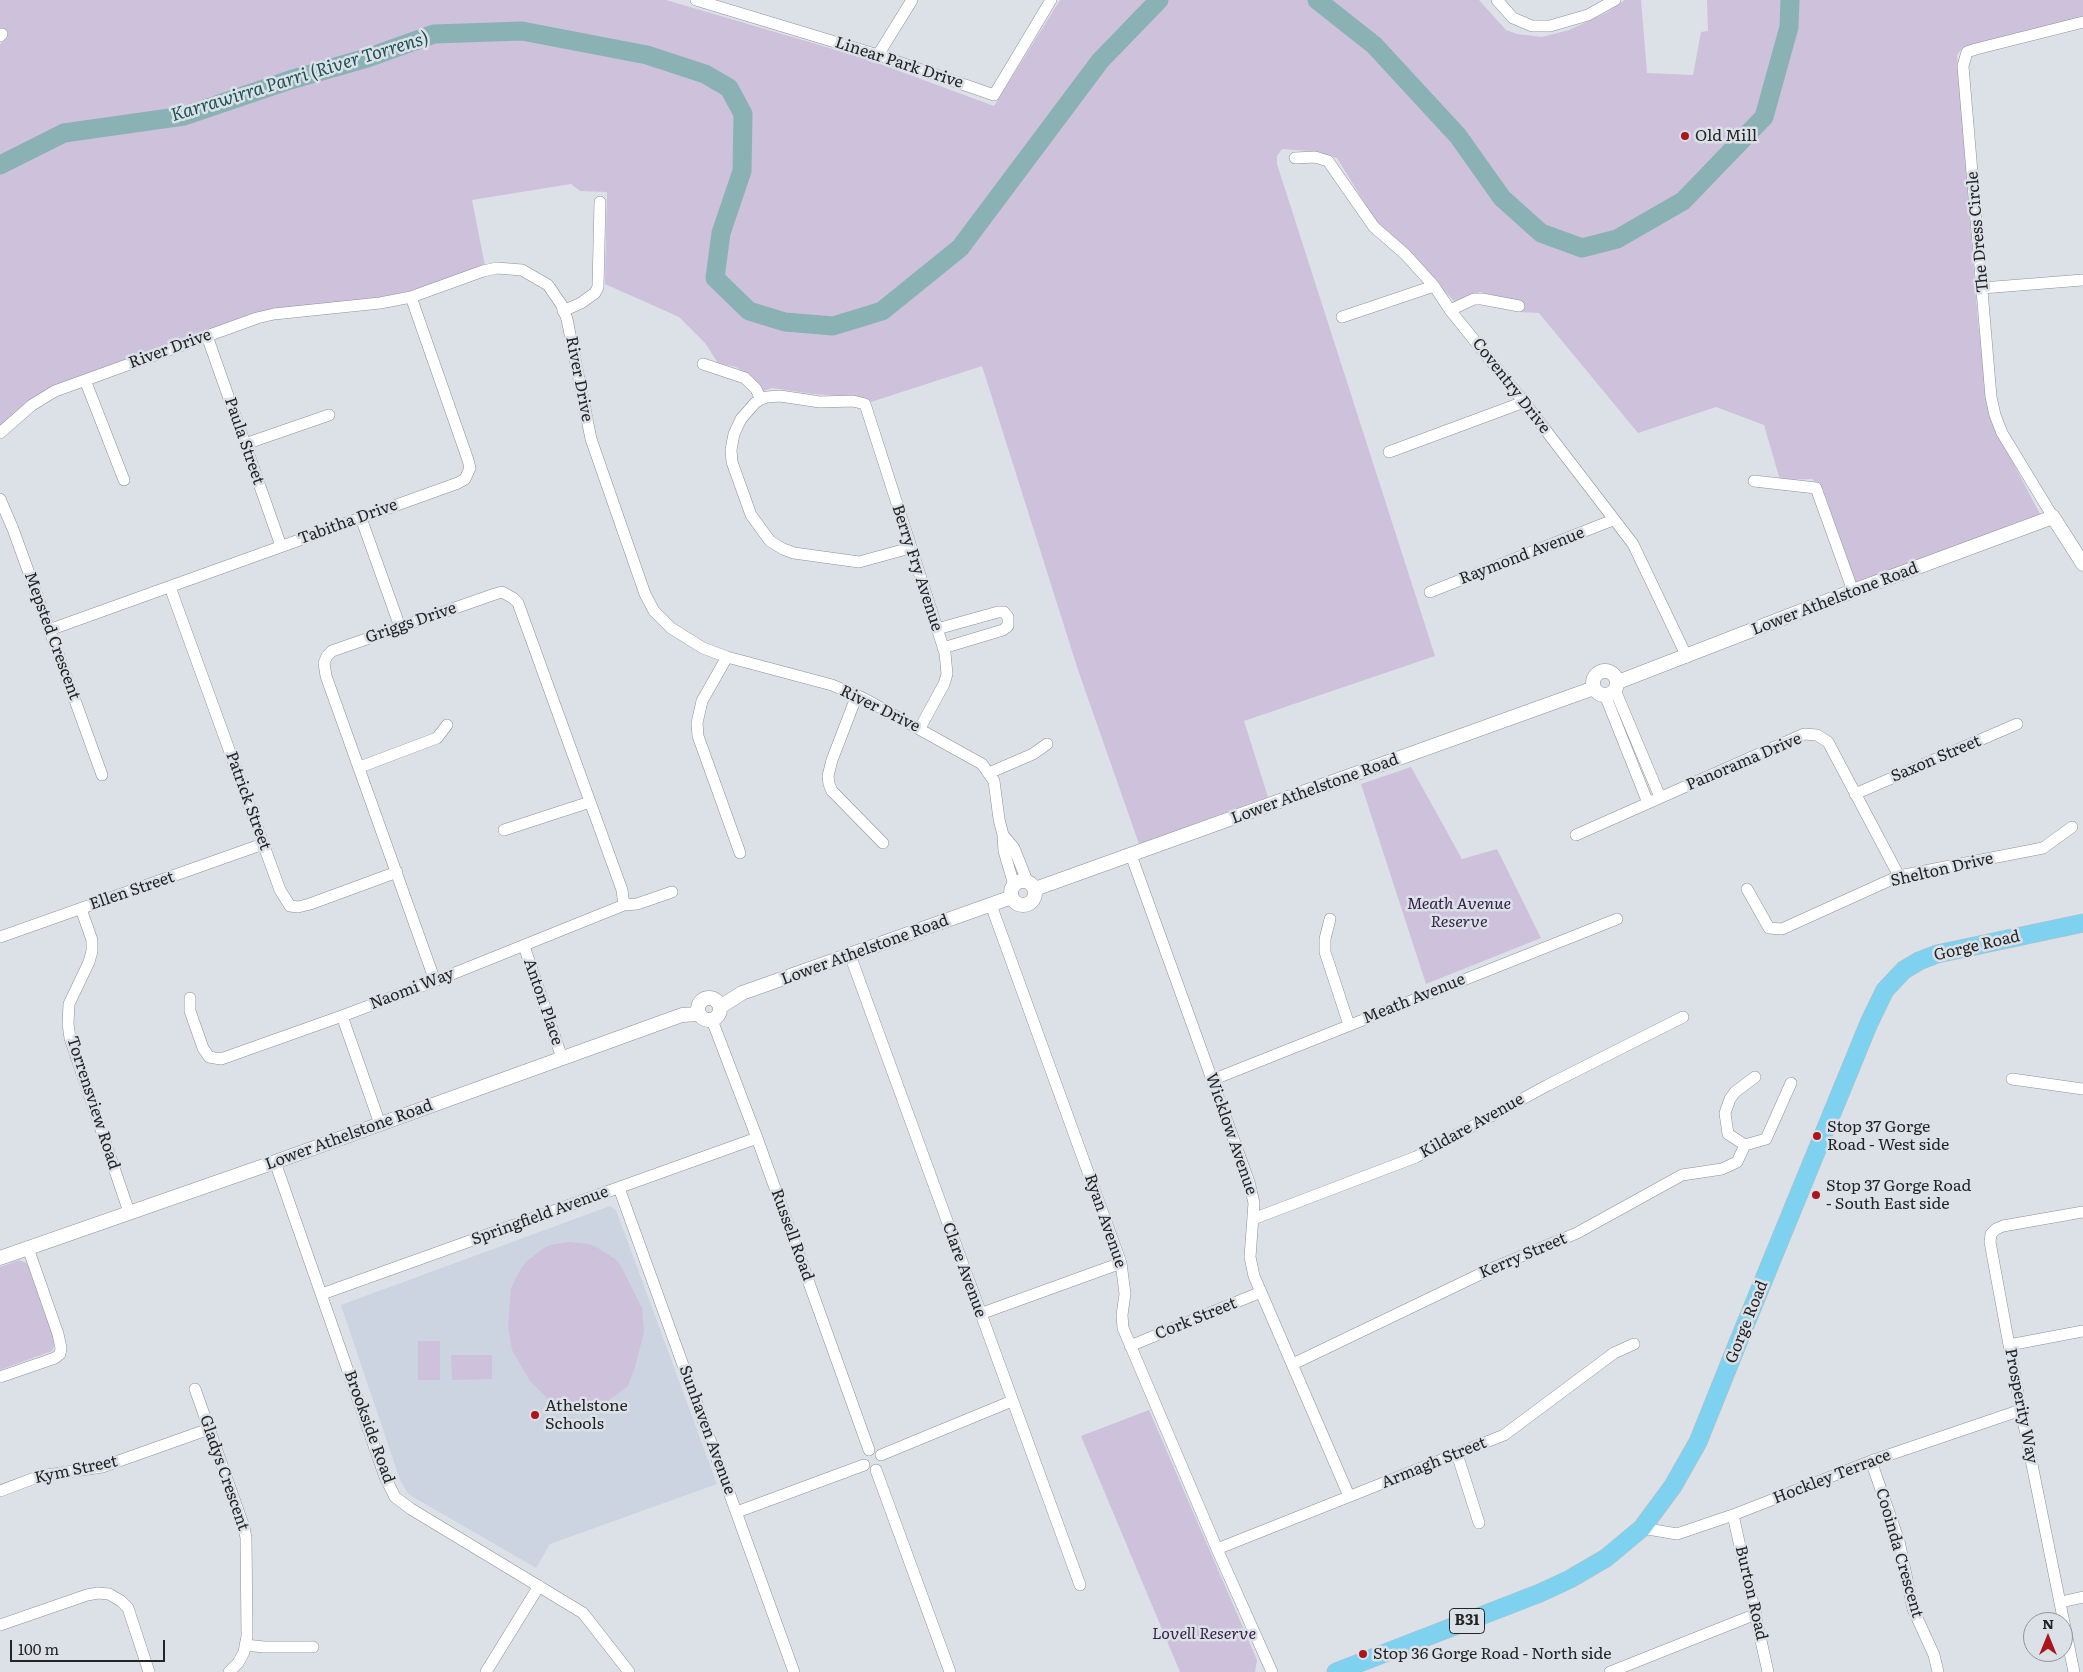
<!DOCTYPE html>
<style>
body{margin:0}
#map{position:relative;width:2083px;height:1672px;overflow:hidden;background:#dce1e7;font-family:Literata,serif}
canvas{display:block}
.north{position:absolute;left:2023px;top:1612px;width:50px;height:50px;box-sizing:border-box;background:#dce1e7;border:1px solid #92959a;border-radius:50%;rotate:0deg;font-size:14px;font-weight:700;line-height:20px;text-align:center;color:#222426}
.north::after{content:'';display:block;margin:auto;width:18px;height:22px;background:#aa161c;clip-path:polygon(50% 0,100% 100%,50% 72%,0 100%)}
.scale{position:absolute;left:10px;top:1640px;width:155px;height:22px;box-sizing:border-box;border:2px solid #222426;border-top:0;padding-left:6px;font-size:15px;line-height:18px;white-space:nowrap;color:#222426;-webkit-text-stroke:4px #dce1e7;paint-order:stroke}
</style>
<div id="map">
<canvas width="2083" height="1672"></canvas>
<div class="north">N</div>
<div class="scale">100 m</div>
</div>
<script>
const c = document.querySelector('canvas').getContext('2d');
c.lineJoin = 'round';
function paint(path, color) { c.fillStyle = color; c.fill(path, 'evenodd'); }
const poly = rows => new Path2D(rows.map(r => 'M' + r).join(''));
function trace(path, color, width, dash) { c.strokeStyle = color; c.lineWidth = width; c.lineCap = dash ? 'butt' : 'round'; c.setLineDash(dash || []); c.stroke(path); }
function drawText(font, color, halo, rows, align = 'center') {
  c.font = font + ' Literata,serif'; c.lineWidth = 5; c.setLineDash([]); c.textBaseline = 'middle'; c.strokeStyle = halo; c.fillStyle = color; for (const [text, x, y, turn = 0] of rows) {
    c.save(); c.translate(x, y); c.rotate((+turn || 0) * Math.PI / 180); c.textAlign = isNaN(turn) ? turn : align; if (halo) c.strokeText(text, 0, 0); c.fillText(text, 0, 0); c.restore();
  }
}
paint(poly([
 [610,1206,616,1210,717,1484,550,1544,536,1568,408,1494,400,1480,341,1305]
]), '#cbd4e0');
paint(poly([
 [0,0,666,0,864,58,994,106,1060,0,1479,0,1506,30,1517,34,1542,37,1569,30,1606,13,1625,0,1641,0,1647,73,1693,75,1701,32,1708,31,1707,0,2083,0,2083,18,1963,47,1957,55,1978,323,1988,400,1992,423,2040,514,1856,583,1823,489,1812,479,1780,480,1764,425,1716,407,1638,433,1539,313,1519,312,1519,302,1480,292,1455,302,1375,220,1337,158,1310,151,1282,149,1277,156,1277,164,1435,656,1244,721,1268,797,1139,844,1078,670,982,366,871,402,858,397,813,394,772,388,763,391,753,378,736,367,718,363,705,343,679,317,605,284,607,192,580,191,571,184,472,200,485,266,410,291,376,298,273,309,56,386,0,427,0,44,8,37,0,28],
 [1411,767,1462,859,1497,849,1541,938,1426,984,1361,784],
 [569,1242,589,1244,598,1248,615,1259,621,1266,642,1308,644,1332,635,1367,628,1386,608,1401,569,1408,549,1400,530,1381,512,1350,508,1326,511,1288,520,1270,526,1262,541,1250,550,1245],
 [19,1260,27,1263,55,1343,52,1351,0,1370,0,1267],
 [418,1341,440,1341,440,1380,418,1380],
 [451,1355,492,1355,492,1379,452,1380],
 [1149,1410,1257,1660,1255,1672,1180,1672,1081,1436]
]), '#cec1db');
trace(poly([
 [1317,0,1374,45,1458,136,1502,198,1541,233,1582,248,1617,239,1683,201,1764,117,1789,27,1790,0],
 [0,165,64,133,184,116,290,80,367,58,434,34,522,31,647,55,705,74,729,88,743,114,742,171,721,233,715,278,749,311,785,322,833,326,882,311,960,248,1100,61,1159,0]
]), '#8ab2b4', 19);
const minor = poly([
 [696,0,878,55,994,95,1051,0],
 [1497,0,1513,18,1532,26,1550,26,1588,15,1615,0],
 [0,36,2,34],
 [878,55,912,0],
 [1295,158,1315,157,1328,161,1374,227,1405,254,1434,286,1450,310,1524,402,1633,544,1687,657],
 [1982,288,2083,280],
 [1450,310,1474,299,1482,299,1519,306],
 [563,311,581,303,595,293,598,287,600,202],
 [1342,317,1434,286],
 [207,336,281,546],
 [703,364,745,378,756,389,761,399,767,397,780,396,820,402,853,401,865,404,945,653,947,674,944,684,920,728],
 [85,380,124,480],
 [761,399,755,403,741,419,734,434,731,450,732,462,751,515,770,541,783,549,794,553,859,562,910,548],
 [0,433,32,405,55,391,257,318,274,314,380,303,411,297,483,271,497,268,522,270,548,285,561,304,567,319,591,439,645,594,654,611,671,628,703,648,727,657,832,685,863,698,982,764,994,781,999,819,1003,835,1004,851,1014,885],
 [245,444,329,415],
 [1389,452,1524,402],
 [1754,481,1816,488,1853,591],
 [0,499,13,529,102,775],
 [2053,517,2002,433,1995,415,1991,397,1963,66,1967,52,1976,49,2083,22],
 [361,518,400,627],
 [170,587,280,890,290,906,298,907,310,904,397,872],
 [1430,592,1613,520],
 [937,629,998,612,1004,612,1008,617,1008,626,1003,630,943,648],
 [49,630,458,483,465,479,470,468,468,460,411,297],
 [727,657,702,701,697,723,698,736,740,853],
 [1615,690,1660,797],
 [857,695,832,760,828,776,829,784,832,791,883,843],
 [1605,695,1648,803],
 [360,767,437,738,447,725],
 [989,773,1033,754,1047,744],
 [1855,794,2017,724],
 [504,830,590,802],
 [1003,835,1014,848,1027,881],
 [1576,835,1804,734,1817,735,1828,742,1899,876],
 [1131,855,1249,1182,1254,1203,1250,1257,1254,1276,1349,1496],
 [1747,889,1769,928,1782,929,1899,876,2043,848,2072,827],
 [991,905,1121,1263,1125,1294,1122,1315,1123,1328,1217,1549,1272,1672],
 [81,909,92,940,92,951,89,962,69,1004,68,1024,70,1038,129,1212],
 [1330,919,1325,939,1325,952,1349,1025],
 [0,937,263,844],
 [524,946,562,1058],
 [850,955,1080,1585],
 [435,981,326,676,324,663,327,656,332,651,495,594,502,592,513,598,518,603,622,890,624,905],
 [190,998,190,1011,203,1048,209,1057,221,1059,342,1016,435,981,624,905,637,904,672,892],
 [342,1016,380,1124],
 [712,1020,757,1138,869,1450],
 [2012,1079,2083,1089],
 [1212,1080,1617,919],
 [1745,1145,1766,1139,1791,1083],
 [275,1162,385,1477,395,1497,411,1509,583,1613,629,1672],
 [619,1188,794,1672],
 [1253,1219,1416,1157,1548,1085,1683,1017],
 [322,1294,757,1138],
 [980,1314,1121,1263],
 [2009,1345,2083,1331],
 [1130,1346,1261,1292],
 [1293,1364,1493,1268,1577,1233,1682,1175,1722,1169,1737,1162,1745,1145,1728,1134,1725,1113,1730,1099,1735,1092,1755,1077],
 [0,1377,55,1358,60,1354,61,1348,58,1334,28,1248],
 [195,1389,244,1527,246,1538,247,1636,244,1652,238,1663,229,1672],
 [1457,1454,1479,1523],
 [881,1455,1012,1401],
 [1871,1461,1899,1541,1913,1609,1934,1655,1938,1672],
 [876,1470,950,1672],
 [0,1491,40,1476,102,1467,209,1429],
 [737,1512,864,1465],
 [1733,1515,1768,1672],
 [1642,1528,1677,1534,1733,1515,1871,1461,2021,1410],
 [1217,1549,1504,1435,1614,1353,1634,1344],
 [2061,1602,2083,1597],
 [0,1625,87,1595,98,1593,109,1594,121,1601,128,1608,149,1672],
 [245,1645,264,1647,313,1647],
 [486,1672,539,1586],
 [1610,1672,1756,1614],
 [2074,1672,2021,1410,1990,1242,1991,1234,1996,1229,2003,1226,2083,1212]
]);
const tertiary = poly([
 '1593 683a12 12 0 1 1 24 0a12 12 0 1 1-24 0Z',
 [1618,682,1853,591,2053,517,2083,564],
 '1011 893a12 12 0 1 1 24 0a12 12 0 1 1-24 0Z',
 [1035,889,1594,688],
 '698 1009a11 11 0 1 1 22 0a11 11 0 1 1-22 0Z',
 [720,1007,742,993,1012,897],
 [0,1258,275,1162,682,1015,699,1014]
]);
const primary = poly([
 [1336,1672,1540,1593,1570,1579,1606,1558,1642,1528,1673,1486,1698,1442,1739,1340,1869,1023,1885,990,1904,970,1919,961,1937,954,2083,923]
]);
trace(minor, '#8c9197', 12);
trace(tertiary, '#8c9197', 15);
trace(primary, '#bdbdbe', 19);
trace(minor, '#fff', 11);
trace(tertiary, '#fff', 14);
trace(primary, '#7fd2ef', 18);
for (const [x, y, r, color] of [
 [1685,136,5,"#aa161c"],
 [1817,1136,5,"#aa161c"],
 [1816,1195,5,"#aa161c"],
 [535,1415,5,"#aa161c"],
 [1363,1654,5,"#aa161c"]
]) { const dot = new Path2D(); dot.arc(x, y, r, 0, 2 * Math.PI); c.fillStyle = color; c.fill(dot); trace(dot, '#dce1e7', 2); }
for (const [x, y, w] of [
 [1467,1621,35]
]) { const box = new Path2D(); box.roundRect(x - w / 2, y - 12.5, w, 25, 4); c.fillStyle = '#dce1e7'; c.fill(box); trace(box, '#222426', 1); }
drawText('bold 15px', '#222426', null, [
 ["B31",1467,1621]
]);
drawText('16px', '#222426', '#dce1e7', [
 ["Linear Park Drive",899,63,18],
 ["The Dress Circle",1978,232,-95],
 ["River Drive",170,349,-20],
 ["River Drive",579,379,79],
 ["Coventry Drive",1511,386,52],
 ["Paula Street",244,441,71],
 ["Tabitha Drive",348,522,-20],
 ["Raymond Avenue",1522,556,-21],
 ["Berry Fry Avenue",917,568,72],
 ["Lower Athelstone Road",1835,599,-21],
 ["Griggs Drive",411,623,-19],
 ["Mepsted Crescent",52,636,70],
 ["River Drive",880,709,26],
 ["Saxon Street",1936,759,-23],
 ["Panorama Drive",1744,762,-23],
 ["Lower Athelstone Road",1315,789,-20],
 ["Patrick Street",248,801,70],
 ["Shelton Drive",1942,870,-13],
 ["Ellen Street",132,891,-19],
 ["Gorge Road",1977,946,-13],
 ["Lower Athelstone Road",865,950,-20],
 ["Naomi Way",412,989,-21],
 ["Meath Avenue",1414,999,-22],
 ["Anton Place",543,1002,71],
 ["Torrensview Road",93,1103,72],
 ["Kildare Avenue",1472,1126,-29],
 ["Wicklow Avenue",1231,1134,71],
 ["Lower Athelstone Road",349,1135,-20],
 ["Springfield Avenue",540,1216,-20],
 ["Ryan Avenue",1105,1221,71],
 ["Russell Road",792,1235,70],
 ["Kerry Street",1523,1256,-23],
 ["Clare Avenue",964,1270,70],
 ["Cork Street",1196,1319,-22],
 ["Gorge Road",1747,1322,-68],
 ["Prosperity Way",2021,1406,79],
 ["Brookside Road",369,1427,70],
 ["Sunhaven Avenue",707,1430,70],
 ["Armagh Street",1434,1463,-22],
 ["Kym Street",76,1470,-12],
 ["Gladys Crescent",224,1473,71],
 ["Hockley Terrace",1832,1477,-21],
 ["Cooinda Crescent",1899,1553,74],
 ["Burton Road",1751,1593,77]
]);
drawText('16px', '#222426', '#dce1e7', [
 ["Old Mill",1695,136],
 ["Stop 37 Gorge",1827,1127],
 ["Road - West side",1827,1145],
 ["Stop 37 Gorge Road",1826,1186],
 ["- South East side",1826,1204],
 ["Athelstone",545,1406],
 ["Schools",545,1424],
 ["Stop 36 Gorge Road - North side",1373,1654]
], 'left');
drawText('italic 16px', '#362149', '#dce1e7', [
 ["Meath Avenue",1459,904],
 ["Reserve",1459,922],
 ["Lovell Reserve",1204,1634]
]);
drawText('italic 18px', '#195356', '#dce1e7', [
 ["Karrawirra Parri (River Torrens)",300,77,-17]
]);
</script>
